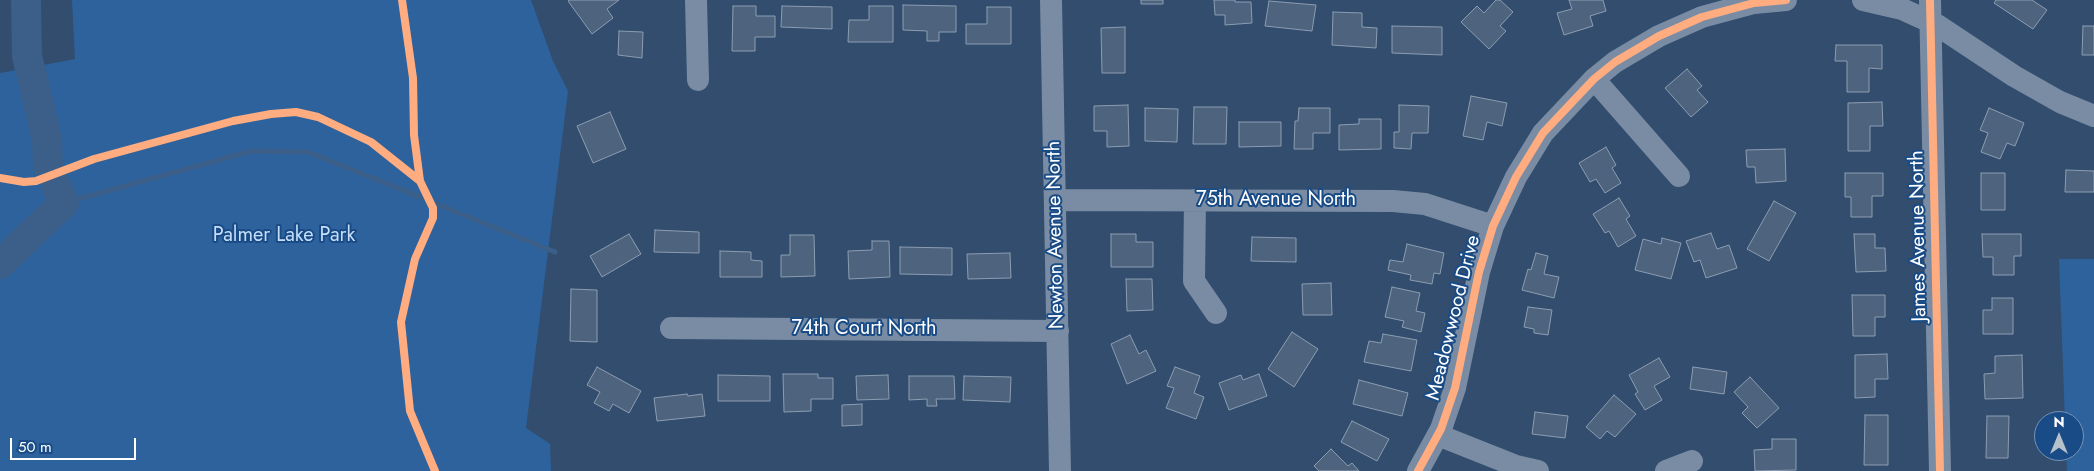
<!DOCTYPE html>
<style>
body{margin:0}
#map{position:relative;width:2094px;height:471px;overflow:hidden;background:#324d6e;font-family:Jost,sans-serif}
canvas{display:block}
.north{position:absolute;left:2034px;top:411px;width:50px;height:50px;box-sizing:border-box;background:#194b86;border:1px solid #7593b6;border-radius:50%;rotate:0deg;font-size:14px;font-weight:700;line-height:20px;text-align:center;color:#fff}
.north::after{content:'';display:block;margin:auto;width:18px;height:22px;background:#b7c1cc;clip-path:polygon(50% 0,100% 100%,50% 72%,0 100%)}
.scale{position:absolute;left:10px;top:438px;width:126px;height:22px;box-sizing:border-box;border:2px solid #fff;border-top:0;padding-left:6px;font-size:15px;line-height:18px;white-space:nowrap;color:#fff;-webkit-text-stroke:4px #194b86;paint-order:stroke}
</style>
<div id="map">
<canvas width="2094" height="471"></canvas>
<div class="north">N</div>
<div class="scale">50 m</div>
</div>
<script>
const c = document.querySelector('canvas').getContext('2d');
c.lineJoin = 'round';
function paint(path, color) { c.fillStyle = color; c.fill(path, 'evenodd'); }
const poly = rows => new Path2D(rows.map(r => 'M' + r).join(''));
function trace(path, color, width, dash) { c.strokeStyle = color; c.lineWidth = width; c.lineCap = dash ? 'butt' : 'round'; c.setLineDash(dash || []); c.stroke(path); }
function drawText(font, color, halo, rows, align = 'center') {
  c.font = font + ' Jost,sans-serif'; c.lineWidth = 4; c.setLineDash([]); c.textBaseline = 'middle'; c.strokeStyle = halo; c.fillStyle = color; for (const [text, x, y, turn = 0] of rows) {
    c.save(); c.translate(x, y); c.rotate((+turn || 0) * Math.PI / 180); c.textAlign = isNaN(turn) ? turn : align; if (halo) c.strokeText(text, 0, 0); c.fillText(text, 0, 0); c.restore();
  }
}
paint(poly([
 [72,0,531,0,553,61,568,91,526,428,550,444,551,471,0,471,0,73,75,59],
 [2059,259,2094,259,2094,471,2067,471,2066,451,2074,451,2074,421,2065,421]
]), '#2d629d');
trace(poly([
 [64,203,251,151,308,152,425,199],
 [434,203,555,252]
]), '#3b5f89', 5);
trace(poly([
 [26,0,27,56,47,139,48,166],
 [0,264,64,203,56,185]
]), '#3b5f89', 30);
const building = poly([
 [570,0,619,0,607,9,613,18,592,34,568,1,570,0],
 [1141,0,1163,0,1163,4,1141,4,1141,0],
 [1214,0,1235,0,1235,2,1251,2,1252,23,1225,25,1225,15,1215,15,1214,0],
 [1496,0,1500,0,1513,12,1500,26,1506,31,1489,49,1461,22,1477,6,1484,13,1496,0],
 [1569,0,1603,0,1606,11,1590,16,1593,26,1564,35,1557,13,1572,9,1569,0],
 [1996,0,2032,0,2047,10,2033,29,1994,3,1996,0],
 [1269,1,1316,5,1312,31,1265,26,1269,1],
 [903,5,956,6,956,32,939,32,939,41,927,41,927,31,903,30,903,5],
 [733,6,756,6,756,16,775,16,775,37,755,37,755,51,732,51,733,6],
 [782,6,832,7,832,29,781,27,782,6],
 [869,6,893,6,893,42,848,42,849,20,869,20,869,6],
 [987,7,1011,7,1011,44,966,44,966,24,987,24,987,7],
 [1333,12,1362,13,1362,27,1377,28,1376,48,1332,45,1333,12],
 [1392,26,1442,27,1442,55,1392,53,1392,26],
 [2083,26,2094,26,2094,55,2082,55,2083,26],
 [1125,27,1125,73,1102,73,1101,28,1125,27],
 [619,31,643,32,642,58,618,55,619,31],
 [1836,45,1882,45,1882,69,1869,68,1869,92,1847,92,1847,61,1835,61,1836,45],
 [1687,69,1702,86,1697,90,1708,102,1691,117,1665,88,1687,69],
 [1471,96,1507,103,1502,126,1487,122,1483,140,1463,136,1471,96],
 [1882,102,1883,126,1870,126,1870,151,1848,151,1848,103,1882,102],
 [1128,105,1129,146,1107,147,1107,131,1094,131,1094,106,1128,105],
 [1399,105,1429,106,1428,133,1412,133,1411,149,1394,148,1394,132,1399,132,1399,105],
 [1194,107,1227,107,1226,144,1193,144,1194,107],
 [1145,108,1178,109,1177,142,1145,141,1145,108],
 [1299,108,1330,108,1330,133,1313,133,1313,149,1294,149,1295,121,1298,121,1299,108],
 [1989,108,2024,123,2015,146,2007,143,2000,159,1981,152,1988,133,1980,130,1989,108],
 [610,112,626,149,593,163,577,126,610,112],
 [1359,119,1381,119,1381,149,1339,150,1339,125,1359,124,1359,119],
 [1239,122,1281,122,1281,146,1239,147,1239,122],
 [1606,147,1616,165,1612,168,1621,183,1605,193,1596,179,1590,182,1579,163,1606,147],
 [1785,149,1786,181,1756,183,1755,167,1747,167,1746,150,1785,149],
 [2066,170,2094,171,2094,192,2065,192,2066,170],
 [1845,173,1883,173,1883,196,1872,196,1872,217,1851,217,1851,197,1845,197,1845,173],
 [1981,173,2005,173,2005,210,1981,210,1981,173],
 [1619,198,1630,216,1626,219,1636,236,1618,247,1609,231,1605,233,1593,214,1619,198],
 [1774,201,1796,213,1769,261,1747,249,1774,201],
 [655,230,699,232,699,253,654,252,655,230],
 [1711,233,1717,249,1729,245,1737,268,1706,278,1700,260,1694,262,1686,241,1711,233],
 [629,234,641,254,602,277,590,256,629,234],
 [1111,234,1136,234,1136,242,1153,242,1153,267,1111,267,1111,234],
 [1854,234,1875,234,1875,248,1885,248,1886,271,1856,272,1854,234],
 [1982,234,2021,234,2021,256,2014,256,2014,275,1993,275,1993,257,1983,257,1982,234],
 [790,235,814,235,815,276,781,277,781,255,790,255,790,235],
 [1252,237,1296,238,1296,262,1251,261,1252,237],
 [1662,238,1681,243,1671,279,1635,270,1643,239,1661,244,1662,238],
 [872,241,889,241,890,277,849,279,848,251,872,250,872,241],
 [1407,244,1444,253,1440,274,1434,273,1432,284,1410,280,1411,275,1388,270,1390,260,1403,262,1407,244],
 [900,247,952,248,952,275,900,274,900,247],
 [720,251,751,252,751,260,762,261,762,277,720,277,720,251],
 [1010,253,1011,278,968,279,967,254,1010,253],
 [1536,253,1548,256,1544,274,1559,277,1554,298,1522,290,1528,269,1531,270,1536,253],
 [1126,279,1152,279,1153,310,1127,311,1126,279],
 [1331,283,1332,315,1303,315,1302,284,1331,283],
 [1392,287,1420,293,1416,311,1425,313,1421,332,1402,327,1404,321,1385,317,1392,287],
 [571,289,597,290,597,342,570,341,571,289],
 [1852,295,1885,295,1885,317,1875,317,1875,336,1853,336,1852,295],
 [1992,298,2013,298,2013,334,1983,334,1983,310,1992,310,1992,298],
 [1528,307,1552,310,1548,335,1534,333,1534,329,1524,327,1528,307],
 [1292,332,1318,349,1294,387,1268,369,1292,332],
 [1383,334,1417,340,1411,371,1364,362,1369,341,1381,343,1383,334],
 [1130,335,1139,354,1146,350,1156,371,1127,384,1111,344,1130,335],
 [1887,354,1888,379,1875,379,1875,397,1855,398,1855,355,1887,354],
 [2022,355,2023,398,1985,399,1984,374,1995,373,1995,356,2022,355],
 [1659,358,1670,377,1654,386,1662,400,1645,410,1635,394,1638,392,1629,375,1659,358],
 [597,367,641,391,629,413,613,404,609,411,594,403,600,392,587,385,597,367],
 [1175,367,1200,376,1194,393,1204,397,1196,419,1166,408,1174,388,1167,386,1175,367],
 [1693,367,1727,372,1724,394,1690,389,1693,367],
 [783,374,818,374,818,378,833,378,833,399,811,399,811,411,784,412,783,374],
 [1259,374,1267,396,1229,410,1219,383,1241,375,1243,380,1259,374],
 [718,375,770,376,770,401,718,401,718,375],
 [888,375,889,399,857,400,856,376,888,375],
 [909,376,954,376,955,399,936,399,937,406,927,406,927,399,909,400,909,376],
 [964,376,1011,377,1010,402,963,400,964,376],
 [1750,377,1779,408,1757,428,1742,413,1748,407,1734,392,1750,377],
 [1359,380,1408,393,1402,416,1353,404,1359,380],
 [687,394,688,396,702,394,705,416,657,421,654,398,687,394],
 [1614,395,1636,414,1615,437,1607,431,1600,439,1586,427,1614,395],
 [862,404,862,425,842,426,842,405,862,404],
 [1535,412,1568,416,1565,438,1532,434,1535,412],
 [1865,415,1888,415,1888,465,1864,465,1865,415],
 [1987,416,2009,416,2008,458,1986,458,1987,416],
 [1352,421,1389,439,1377,461,1341,442,1352,421],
 [1772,439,1796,439,1796,470,1755,471,1754,450,1772,449,1772,439],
 [1331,449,1348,466,1352,463,1359,471,1319,471,1314,466,1331,449]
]);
paint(building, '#4e647e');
trace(building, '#8c9db1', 1);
trace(poly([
 [696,0,698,80],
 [1051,0,1060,471],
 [1863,0,1902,9,1937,25,2014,76,2060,102,2094,116],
 [1930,0,1940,471],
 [1594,79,1679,176],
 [1055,200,1393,201,1425,204,1493,226],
 [1195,200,1194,281,1216,313],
 [671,328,1058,331],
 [1438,435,1516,466,1538,471],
 [1418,471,1441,429,1455,388,1479,272,1493,226,1516,177,1543,133,1594,79,1615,62,1659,36,1702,17,1754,3,1786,0],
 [1666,471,1692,461]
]), '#798ca3', 22);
trace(poly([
 [1930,0,1940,471],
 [0,178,24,182,36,181,94,159,233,121,271,114,296,112,318,117,371,142,420,181,414,135,413,78,402,0],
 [420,181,433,208,433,218,415,259,401,322,410,411,435,471],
 [1418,471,1441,429,1455,388,1479,272,1493,226,1516,177,1543,133,1594,79,1615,62,1659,36,1702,17,1754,3,1786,0]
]), '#ffac80', 8);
drawText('20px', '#fff', '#194b86', [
 ["75th Avenue North",1276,200],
 ["Newton Avenue North",1056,235,-91],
 ["James Avenue North",1919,236,-91],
 ["Meadowwood Drive",1454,318,-76],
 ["74th Court North",864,329]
]);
drawText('20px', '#c5def9', '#194b86', [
 ["Palmer Lake Park",284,236]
]);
</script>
